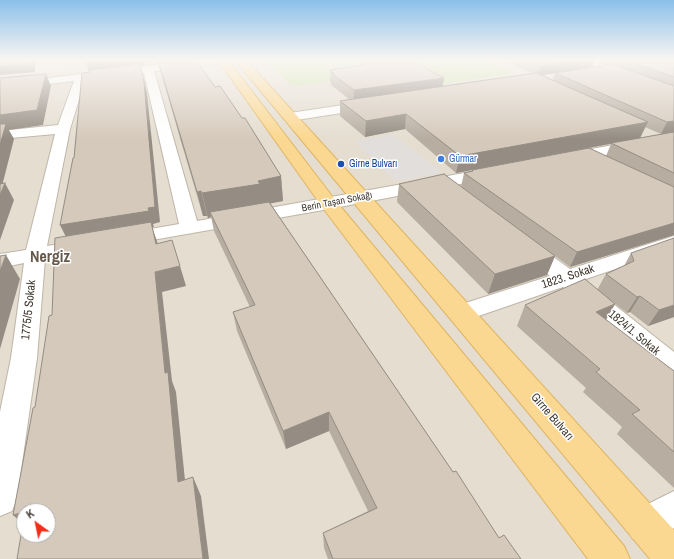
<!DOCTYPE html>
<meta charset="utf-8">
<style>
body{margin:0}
#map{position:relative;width:674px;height:559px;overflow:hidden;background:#f1ece2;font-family:"Archivo Narrow",sans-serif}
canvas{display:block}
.north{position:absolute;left:16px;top:503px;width:40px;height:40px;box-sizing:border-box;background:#fff;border:1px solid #b3b1ad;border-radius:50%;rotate:327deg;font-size:11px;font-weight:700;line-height:16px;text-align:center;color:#423b33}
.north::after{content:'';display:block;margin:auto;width:14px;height:18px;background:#f42d16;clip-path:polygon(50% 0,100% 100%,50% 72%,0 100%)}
</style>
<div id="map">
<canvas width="674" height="559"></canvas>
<div class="north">K</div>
</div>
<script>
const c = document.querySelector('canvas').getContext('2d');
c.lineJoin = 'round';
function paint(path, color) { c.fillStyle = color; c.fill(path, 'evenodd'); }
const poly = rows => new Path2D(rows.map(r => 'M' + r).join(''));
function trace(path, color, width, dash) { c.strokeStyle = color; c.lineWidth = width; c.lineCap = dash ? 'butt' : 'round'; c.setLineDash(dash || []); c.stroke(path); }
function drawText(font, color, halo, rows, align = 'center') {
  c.font = font + ' "Archivo Narrow",sans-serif'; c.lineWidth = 3; c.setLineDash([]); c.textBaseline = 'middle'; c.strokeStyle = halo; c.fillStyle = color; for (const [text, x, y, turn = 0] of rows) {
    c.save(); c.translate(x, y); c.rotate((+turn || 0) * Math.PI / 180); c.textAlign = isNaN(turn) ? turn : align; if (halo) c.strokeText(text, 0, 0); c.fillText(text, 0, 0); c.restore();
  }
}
paint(poly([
 [0,60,674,60,674,559,0,559],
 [24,511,48,511,48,535,24,535]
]), '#e4ddd0');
paint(poly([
 [60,67,64,78,0,85,0,73]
]), '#eae0cc');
paint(poly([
 [264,60,484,60,515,73,434,85,364,77,293,86]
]), '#cde5ab');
paint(poly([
 [393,135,443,173,395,181,355,141]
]), '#e1dedb');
const minor = poly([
 [195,60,227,60,222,63,154,71,197,221,492,168,498,170,500,173,498,176,492,178,329,209,124,245,117,243,114,239,117,235,179,224,144,73,85,80,70,129,47,246,85,240,92,242,95,246,92,250,45,259,37,358,17,499,12,511,0,516,0,412,11,358,24,263,0,268,0,254,26,250,55,134,0,139,0,131,58,125,74,81,0,90,0,84,195,60],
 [578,60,593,60,674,91,674,98,578,60],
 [370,101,374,102,376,105,374,108,290,121,284,117,290,113,370,101],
 [674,134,674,142,569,163,564,161,561,158,564,155,569,153,674,134],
 [674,236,674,249,583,280,674,352,674,378,664,375,563,287,461,322,453,319,449,313,453,307,550,276,520,251,517,247,520,243,527,241,534,243,570,269,674,236],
 [674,491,674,528,645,543,632,538,627,525,632,512,674,491]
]);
const major = poly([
 [218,60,228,60,335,200,624,546,630,559,588,559,323,208,218,60],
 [235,60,246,60,674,530,674,559,650,559,235,60]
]);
trace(minor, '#beb6a8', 2);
trace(major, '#dfb461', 2);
paint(minor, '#fff');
paint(major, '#fbd891');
paint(poly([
 [157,60,196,60,215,87,281,176,283,201,270,203,453,472,499,538,521,559,328,559,324,548,323,533,368,511,329,431,286,449,237,331,233,312,250,307,214,231,211,217,208,218,207,216,203,216],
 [502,60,594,60,592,67,608,65,596,60,674,60,674,235,570,267,555,256,547,275,488,294,397,202,399,184,461,187,464,173,471,172,472,170,456,173,405,129,365,137,340,116,340,101,349,99,331,85,331,83,330,82,330,70,359,66,360,62,442,86,532,73],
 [555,73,553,80,543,75],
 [645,127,661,134,640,138],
 [611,144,606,156,559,154],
 [631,253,674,317,648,326,630,312,627,313,597,290,606,274,624,266],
 [615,304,606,320,674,371,674,488,617,434,622,427,583,392,586,388,517,326,525,305]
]), '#b7ada1');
paint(poly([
 [31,60,35,60,35,72,0,75,0,66],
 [107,60,155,60,144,63,144,65,140,65,147,93,160,222,153,224,154,227,152,227,157,241,162,263,68,241,60,225,148,208,140,65,89,72,86,63],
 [579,60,594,60,592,68,555,73,538,76,541,66],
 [46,74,51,86,43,125,9,130,14,139,0,194,0,115],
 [444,78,442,90,353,103,354,90],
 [406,114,405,129,365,137,366,121],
 [674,121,674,133,661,134,667,122],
 [648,122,640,138,456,173,460,156],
 [281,176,283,201,263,205,210,212,211,217,208,218,202,193,258,181],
 [5,183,14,200,0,240,0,195],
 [201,191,207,216,203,216,197,192],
 [674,223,674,235,570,267,577,252],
 [6,255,20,279,0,349,0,271],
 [555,256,547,275,488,294,495,274],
 [180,266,186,286,162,292,172,381,176,392,187,500,178,482,165,373,155,272],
 [640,296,630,312,627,313,637,297],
 [615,304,603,324,596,312],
 [674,305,674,317,648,326,659,310],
 [329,412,329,431,286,449,283,431],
 [193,477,201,496,209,559,203,559],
 [24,512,24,525,13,515]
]), '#958d83');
const building = poly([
 [0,60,31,60,31,63,0,66,0,60],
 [85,60,107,60,86,63,85,60],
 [158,60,196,60,215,87,220,86,242,118,245,118,281,176,258,181,260,184,202,193,201,191,197,192,158,60],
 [376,60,411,60,444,78,354,90,331,73,334,73,330,70,365,65,360,62,376,60],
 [528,60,579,60,541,66,528,60],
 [626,60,674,60,674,77,626,60],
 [140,64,144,82,155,207,148,208,149,211,60,225,73,158,74,158,82,73,90,72,89,70,140,64],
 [612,64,674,86,674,121,667,122,555,73,612,64],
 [536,73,648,122,460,156,406,114,366,121,340,101,536,73],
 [46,74,37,110,0,115,0,78,46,74],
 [0,124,6,124,0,145,0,124],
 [674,132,674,173,611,143,674,132],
 [589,148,674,187,674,223,577,252,464,173,473,171,472,170,589,148],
 [444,174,555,256,495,274,399,184,444,174],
 [5,183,0,195,0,184,5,183],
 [269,202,453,472,456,471,499,538,504,535,521,559,333,559,323,533,377,508,329,412,283,431,233,312,255,305,210,212,269,202],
 [151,222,156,244,172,240,180,266,155,272,165,373,168,372,178,482,193,477,203,559,17,559,24,517,24,535,48,535,48,511,24,511,24,512,13,515,33,408,35,407,49,316,52,315,55,238,151,222],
 [674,238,674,305,659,310,640,296,637,297,606,274,634,261,631,253,674,238],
 [6,255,0,271,0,256,6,255],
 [585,279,615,304,596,312,674,371,674,452,632,414,640,410,596,372,600,369,525,305,585,279]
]);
paint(building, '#d5c9bb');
trace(building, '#958d83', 1);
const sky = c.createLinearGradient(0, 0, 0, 139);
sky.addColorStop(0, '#8bc0ea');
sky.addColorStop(0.43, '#f9f6f2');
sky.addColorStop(1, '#f9f6f200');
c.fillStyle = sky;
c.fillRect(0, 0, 674, 139);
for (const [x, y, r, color] of [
 [441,159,4,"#3f7fe0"],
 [341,164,4,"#1a4fb4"]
]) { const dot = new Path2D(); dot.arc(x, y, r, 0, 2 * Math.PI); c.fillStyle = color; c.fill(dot); trace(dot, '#fff', 1.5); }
drawText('10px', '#366cbe', '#fff', [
 ["Gürmar",449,159]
], 'left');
drawText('10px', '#164399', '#fff', [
 ["Girne Bulvarı",349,164]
], 'left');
drawText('10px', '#423b33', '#fff', [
 ["Berin Taşan Sokağı",337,202,-11]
]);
drawText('12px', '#423b33', '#fff', [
 ["1823. Sokak",568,277,-18],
 ["1775/5 Sokak",29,310,-84],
 ["1824/1. Sokak",634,333,40],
 ["Girne Bulvarı",552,417,49]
]);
drawText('bold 16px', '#64594b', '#fff', [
 ["Nergiz",50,258]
]);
</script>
